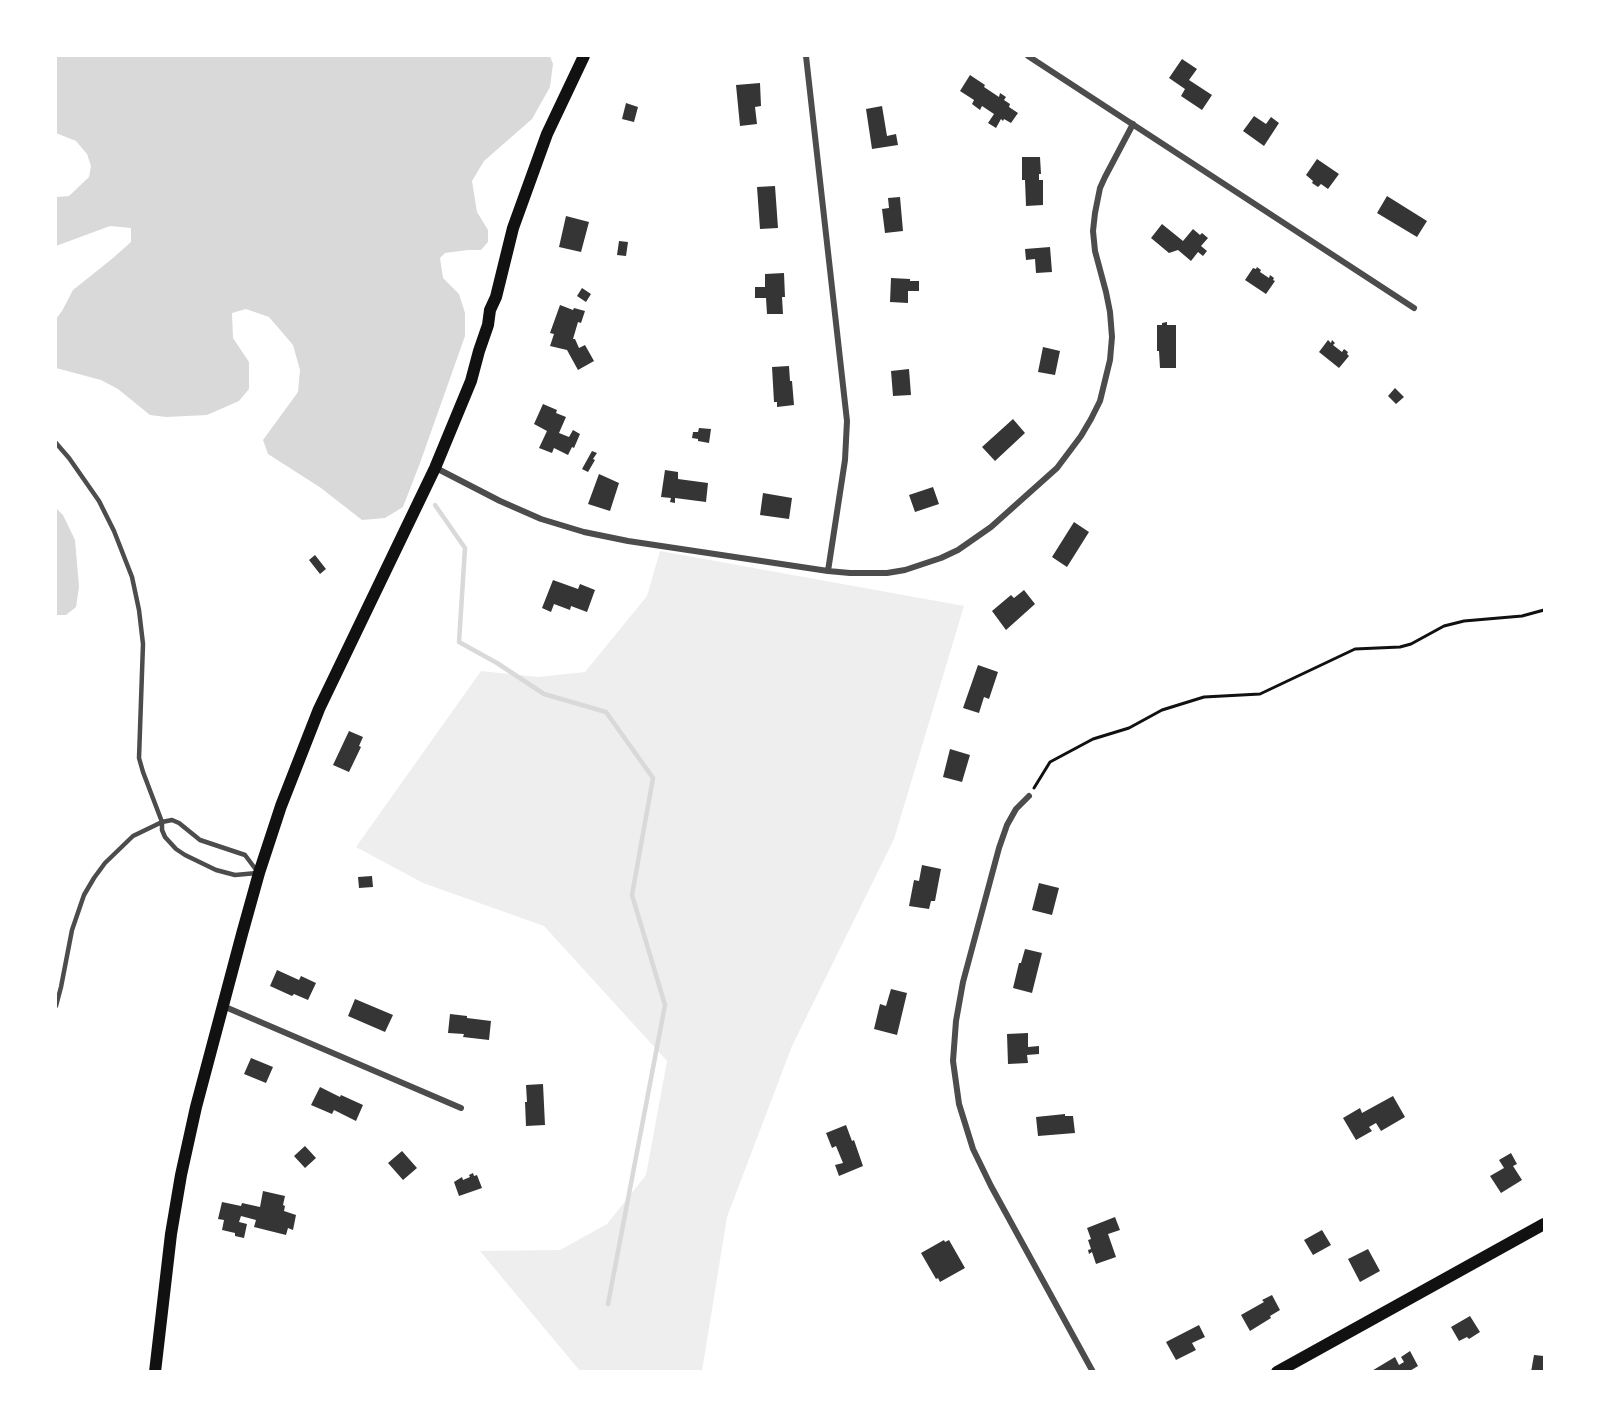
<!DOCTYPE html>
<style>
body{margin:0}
#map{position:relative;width:1600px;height:1427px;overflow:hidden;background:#fff;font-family:Overpass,sans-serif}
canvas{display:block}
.frame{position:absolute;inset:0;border:57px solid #fff;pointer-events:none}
</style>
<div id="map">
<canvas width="1600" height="1427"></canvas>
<div class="frame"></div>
</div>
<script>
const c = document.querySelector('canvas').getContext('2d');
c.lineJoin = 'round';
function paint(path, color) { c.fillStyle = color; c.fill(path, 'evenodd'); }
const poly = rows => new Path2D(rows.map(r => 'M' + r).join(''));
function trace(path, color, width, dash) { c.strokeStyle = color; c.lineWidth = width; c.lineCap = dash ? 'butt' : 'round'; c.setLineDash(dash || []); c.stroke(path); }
paint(poly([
 [660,551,964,606,894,839,792,1046,727,1217,702,1371,580,1371,480,1251,560,1250,607,1224,646,1175,667,1061,544,926,423,883,356,847,481,671,538,677,585,672,647,596]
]), '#eee');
paint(poly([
 [56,56,550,56,553,64,550,87,532,119,484,161,472,181,477,212,488,230,488,242,481,250,468,250,445,253,440,258,443,278,459,294,465,313,465,336,420,463,403,507,385,518,362,520,321,488,268,454,263,440,298,392,300,370,293,345,269,317,246,309,232,313,233,338,249,362,249,389,239,401,207,415,166,417,150,415,118,389,101,380,56,368,56,319,62,311,73,290,113,258,131,242,131,228,110,226,56,246,56,197,69,196,89,177,91,166,87,154,76,141,56,133],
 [56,508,63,515,75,540,79,587,76,607,66,615,56,615]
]), '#d9d9d9');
trace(poly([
 [435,505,465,548,459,642,497,663,544,694,606,712,653,778,632,895,665,1005,608,1304]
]), '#d9d9d9', 4.5);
paint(poly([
 [1182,59,1197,69,1189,80,1212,95,1202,110,1181,96,1185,89,1169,78],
 [970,75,985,85,984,87,999,97,1000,93,1006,97,1004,100,1010,104,1009,107,1018,113,1011,123,1004,119,1003,121,1001,119,996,128,988,123,994,114,982,106,980,110,972,104,974,100,960,91],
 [760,83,761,106,755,107,757,124,740,126,736,85],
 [626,103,638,107,634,122,622,119],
 [882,106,887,136,896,134,898,145,872,149,866,109],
 [1254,116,1266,124,1271,117,1279,123,1264,146,1243,131],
 [1022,157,1040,157,1041,174,1039,174,1039,180,1043,180,1043,205,1026,206,1025,180,1022,180],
 [1317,159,1339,174,1328,189,1321,184,1318,187,1312,183,1313,181,1306,175],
 [775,186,778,228,760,229,757,187],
 [1387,196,1427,221,1417,237,1377,213],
 [900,197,903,231,885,233,882,209,889,208,888,198],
 [566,216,589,222,581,252,559,247],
 [1162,224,1183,241,1193,229,1200,235,1202,233,1208,238,1201,246,1207,251,1203,256,1198,252,1191,261,1178,250,1169,253,1151,238],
 [619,241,628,242,626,256,617,255],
 [1050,247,1052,272,1036,273,1035,259,1026,260,1025,249],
 [1257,267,1261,270,1260,272,1269,278,1270,275,1274,278,1273,280,1275,281,1266,294,1245,280,1253,268,1256,269],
 [784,273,785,297,782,297,783,314,767,314,766,298,755,298,755,287,765,287,765,274],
 [891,278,910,279,910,281,919,281,919,291,908,291,908,303,890,302],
 [582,288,591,294,586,302,577,296],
 [560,305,573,310,574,308,585,311,581,323,578,322,573,339,575,339,579,348,585,345,594,361,578,370,567,350,550,346,554,334,550,333],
 [1167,322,1167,325,1176,325,1176,368,1160,368,1159,351,1157,351,1157,325,1162,325,1162,323],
 [1328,340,1331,343,1332,340,1335,343,1333,345,1342,352,1344,349,1348,352,1347,354,1349,356,1339,368,1319,352],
 [1043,347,1060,351,1055,375,1038,372],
 [789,366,790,381,792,381,794,405,777,407,777,402,774,402,772,367],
 [909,369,911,395,893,396,891,371],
 [1395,388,1404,397,1396,404,1388,396],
 [543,404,557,410,556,413,566,417,559,433,569,437,573,430,580,434,574,448,572,447,568,455,554,448,552,453,539,448,547,431,534,424],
 [1013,419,1025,433,995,461,982,447],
 [699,428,711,429,709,443,698,441,698,439,692,438,693,432,698,432],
 [592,451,597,453,593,459,595,460,588,472,582,469],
 [665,470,678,472,678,479,708,483,706,502,675,498,675,503,670,502,671,498,661,497],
 [599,474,619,483,610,511,588,504],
 [933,487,939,504,915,512,909,495],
 [763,493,792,498,789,519,760,515],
 [1074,522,1089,532,1067,567,1052,557],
 [315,555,326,569,320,574,309,560],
 [553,580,578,589,580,584,595,590,587,612,571,606,570,610,554,604,551,612,542,608],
 [1024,590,1035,604,1006,630,992,611,1011,595,1014,598],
 [978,665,998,672,989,699,984,697,979,713,963,708],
 [349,731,363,737,359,746,361,747,349,772,333,765],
 [950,749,970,755,962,782,943,777],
 [922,865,941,869,935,901,931,901,929,909,909,906,914,880,919,881],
 [372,876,373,887,359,888,358,877],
 [1039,883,1059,888,1052,915,1032,910],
 [1025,949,1042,953,1032,993,1013,988,1019,963,1021,963],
 [277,970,299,980,301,976,316,983,308,1000,294,994,292,996,270,986],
 [891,989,907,993,897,1035,874,1029,880,1004,886,1006],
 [355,999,393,1015,385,1032,348,1016],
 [450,1014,467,1016,467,1018,491,1021,489,1040,463,1037,464,1034,448,1033],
 [1028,1033,1028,1047,1039,1046,1039,1054,1027,1055,1028,1063,1008,1064,1007,1034],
 [251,1058,273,1067,266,1083,244,1074],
 [543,1084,545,1125,526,1126,525,1102,527,1102,526,1085],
 [320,1087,340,1097,341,1095,363,1105,356,1121,334,1110,332,1114,311,1105],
 [1393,1096,1405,1117,1381,1131,1376,1123,1369,1127,1372,1131,1356,1140,1343,1118,1360,1108,1362,1113],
 [1065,1114,1065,1116,1073,1116,1075,1133,1038,1136,1036,1117],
 [846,1125,852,1141,854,1140,863,1166,839,1176,835,1165,843,1163,836,1146,832,1148,826,1133],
 [305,1146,316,1158,305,1168,294,1156],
 [402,1151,417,1168,403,1180,388,1163],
 [1511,1153,1517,1164,1513,1166,1522,1180,1501,1193,1490,1176,1504,1168,1499,1160],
 [473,1173,474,1176,477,1175,482,1188,459,1196,454,1182,462,1177,463,1180,470,1177,469,1175],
 [263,1191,285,1196,283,1205,285,1206,284,1211,296,1215,293,1230,288,1228,286,1235,254,1227,256,1220,241,1216,239,1222,247,1224,244,1238,235,1236,235,1233,222,1230,224,1220,218,1219,222,1202,241,1206,242,1203,260,1207],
 [1115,1217,1120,1230,1108,1234,1116,1257,1096,1264,1092,1252,1089,1254,1088,1250,1091,1249,1088,1240,1091,1239,1087,1228],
 [1322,1230,1331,1245,1313,1255,1304,1240],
 [944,1240,945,1242,949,1240,965,1268,940,1282,938,1278,936,1279,921,1253],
 [1368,1249,1380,1271,1360,1282,1348,1259],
 [1272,1295,1280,1310,1270,1316,1271,1318,1250,1331,1241,1315,1264,1302,1262,1300],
 [1470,1316,1480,1332,1469,1339,1467,1337,1459,1341,1451,1327],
 [1199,1325,1205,1337,1192,1343,1196,1350,1176,1360,1166,1342],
 [1410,1351,1418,1366,1408,1372,1370,1372,1395,1357,1399,1365,1404,1362,1401,1357],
 [1534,1355,1544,1356,1544,1372,1531,1372]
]), '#353535');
trace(poly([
 [1034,788,1050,762,1093,739,1129,728,1162,710,1204,697,1260,694,1355,649,1400,647,1411,644,1444,626,1464,621,1522,616,1544,610]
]), '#111', 3);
trace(poly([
 [56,443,69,458,99,501,114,531,132,577,139,610,143,644,139,758,143,772,162,822,162,830,165,837,176,849,185,855,216,870,235,875,257,873],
 [56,1006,61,987,72,930,84,895,94,878,105,863,133,836,162,822,172,820,179,823,200,840,245,855,257,871]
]), '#4c4c4c', 4.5);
trace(poly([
 [806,56,847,421,845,460,828,571],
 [1028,56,1414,308],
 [436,468,500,501,541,519,584,532,628,541,828,571,850,573,887,573,905,570,941,558,958,550,991,527,1057,468,1081,436,1091,419,1100,401,1110,360,1112,337,1110,312,1106,292,1095,251,1093,231,1095,213,1100,188,1105,177,1133,124],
 [1029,796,1016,809,1007,825,999,848,963,982,956,1021,953,1061,959,1104,973,1149,991,1186,1093,1372],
 [223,1006,461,1108]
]), '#4c4c4c', 6);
trace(poly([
 [155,1372,171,1234,181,1175,196,1107,242,934,259,873,281,806,319,709,435,468,471,381,479,351,488,325,490,310,496,297,513,228,547,134,584,56],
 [1277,1372,1544,1224]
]), '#111', 12);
</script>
